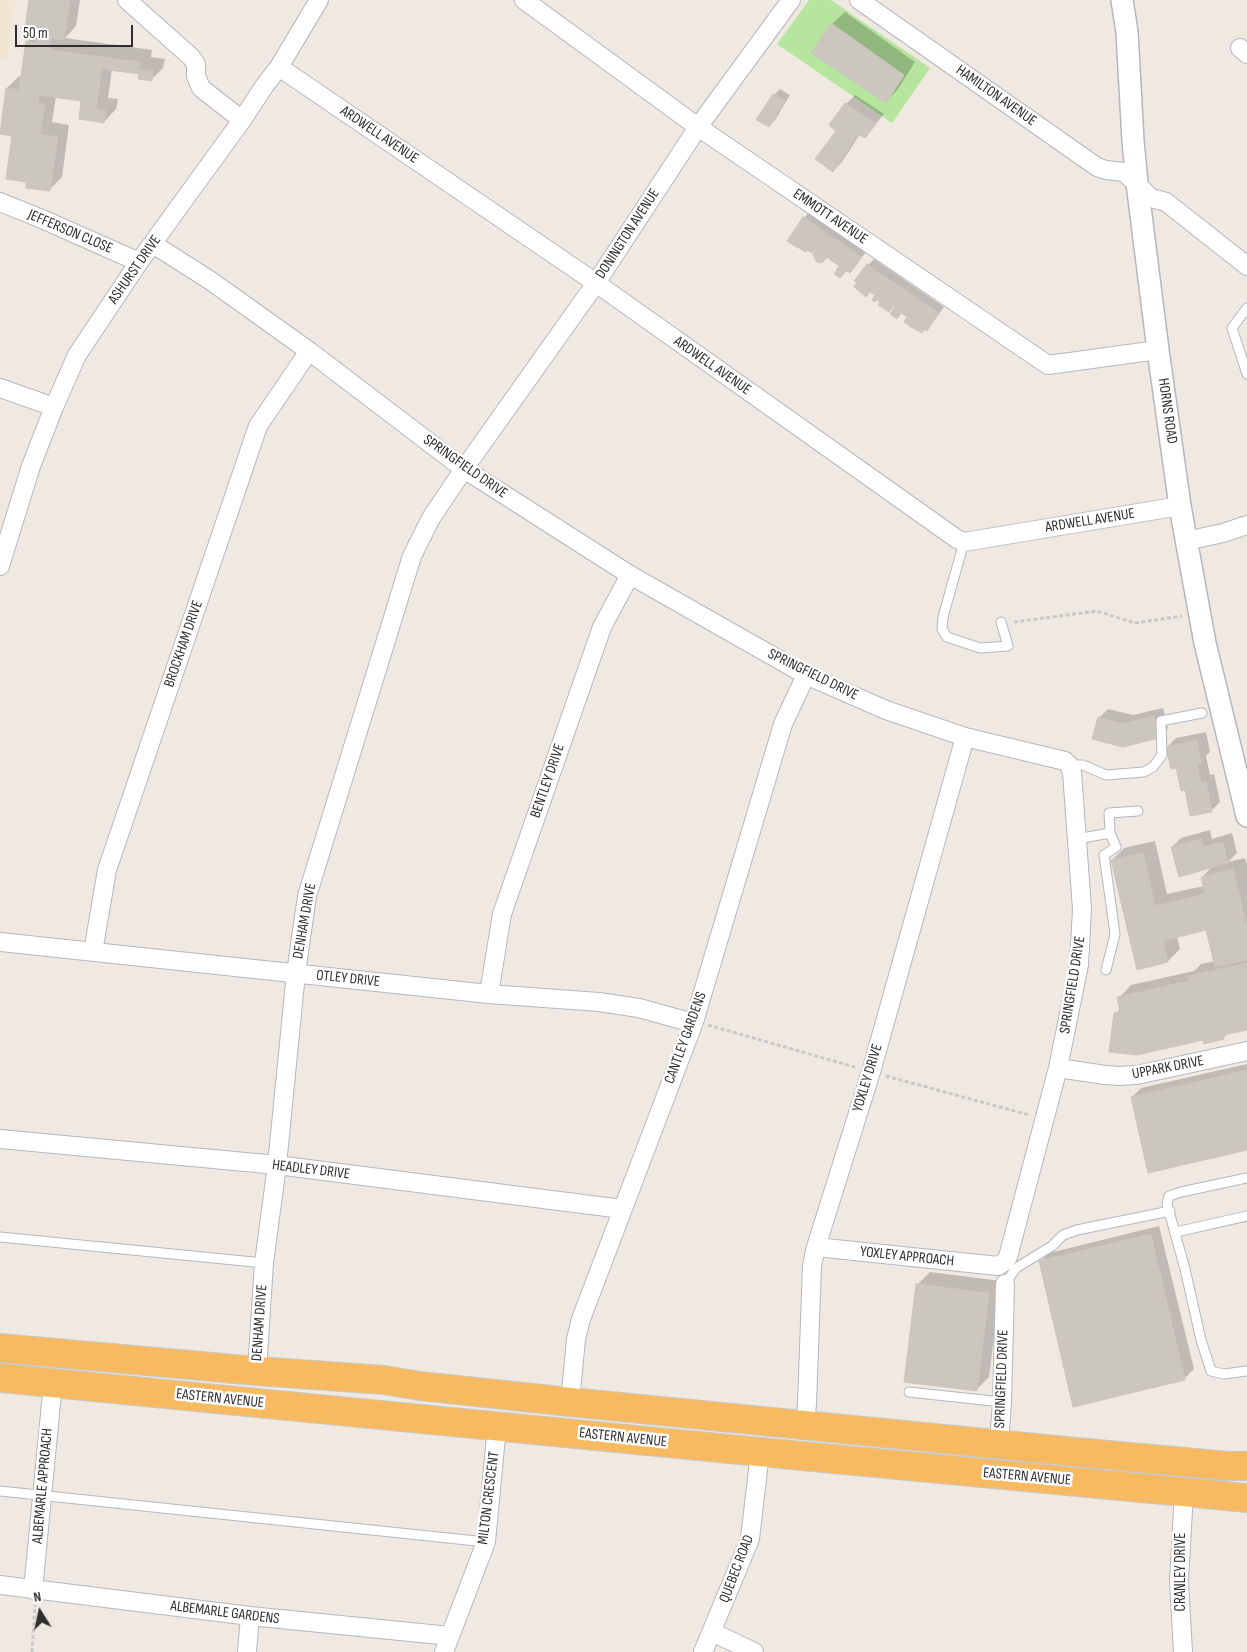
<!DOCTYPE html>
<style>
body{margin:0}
#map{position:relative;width:1247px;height:1652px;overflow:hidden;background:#efe9e1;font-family:"Sofia Sans Condensed",sans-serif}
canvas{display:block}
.north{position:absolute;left:15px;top:1587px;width:50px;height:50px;-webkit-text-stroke:4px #fff;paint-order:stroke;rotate:350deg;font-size:14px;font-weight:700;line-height:20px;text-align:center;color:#2e2e2e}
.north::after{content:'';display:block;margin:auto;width:18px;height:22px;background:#2e2e2e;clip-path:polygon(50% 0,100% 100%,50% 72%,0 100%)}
.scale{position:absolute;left:15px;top:25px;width:118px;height:22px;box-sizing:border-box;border:2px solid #2e2e2e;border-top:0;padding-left:6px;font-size:15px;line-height:18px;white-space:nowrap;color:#2e2e2e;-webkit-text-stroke:4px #fff;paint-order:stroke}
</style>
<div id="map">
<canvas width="1247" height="1652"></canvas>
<div class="north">N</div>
<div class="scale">50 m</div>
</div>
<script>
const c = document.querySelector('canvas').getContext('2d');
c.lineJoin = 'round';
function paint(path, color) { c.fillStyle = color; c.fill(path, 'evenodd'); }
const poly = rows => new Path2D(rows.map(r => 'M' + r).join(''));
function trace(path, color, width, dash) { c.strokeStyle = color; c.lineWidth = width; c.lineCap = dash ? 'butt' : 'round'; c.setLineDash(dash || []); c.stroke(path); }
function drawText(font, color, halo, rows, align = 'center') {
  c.font = font + ' "Sofia Sans Condensed",sans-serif'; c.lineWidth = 5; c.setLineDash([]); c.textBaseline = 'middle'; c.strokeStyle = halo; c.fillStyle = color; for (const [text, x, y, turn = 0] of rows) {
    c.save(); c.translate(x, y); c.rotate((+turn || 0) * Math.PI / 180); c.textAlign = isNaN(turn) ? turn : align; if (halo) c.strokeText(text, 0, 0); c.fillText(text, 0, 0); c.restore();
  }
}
paint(poly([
 [0,0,15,0,8,60,0,60]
]), '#f0e6d1');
paint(poly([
 [809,0,831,0,930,68,892,123,777,44]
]), '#b6e59e');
paint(poly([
 [30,0,80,0,76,26,65,38,152,50,151,57,165,59,163,68,151,80,141,73,112,69,108,98,118,99,116,109,104,122,83,100,56,96,52,122,69,125,62,177,49,190,28,181,7,88,19,76,22,77,27,42,34,35],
 [845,12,915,62,898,89,886,102,813,52,832,24],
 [780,89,790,95,775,120,769,126,774,95],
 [855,95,884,114,865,137,860,134,842,162,833,171,838,131,846,104],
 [809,212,867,251,850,272,827,255,814,254,816,247,808,248,806,251,789,240,804,218],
 [874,259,944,307,927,329,925,328,922,332,909,317,902,313,897,318,895,307,893,306,888,311,882,301,874,299,877,295,871,291,866,295,868,265],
 [1163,708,1168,728,1158,737,1099,718,1108,709,1133,715],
 [1206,732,1210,752,1206,756,1210,775,1214,774,1220,802,1211,811,1186,789,1167,747,1176,738],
 [1210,830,1212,839,1232,833,1237,853,1228,862,1245,858,1247,865,1247,1028,1229,1033,1223,1038,1204,1038,1115,1014,1121,1008,1119,998,1131,985,1194,971,1201,964,1215,961,1207,929,1177,936,1180,949,1168,961,1138,968,1112,860,1124,848,1155,841,1167,894,1204,886,1202,877,1213,866,1172,847,1181,838],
 [1247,1064,1247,1149,1132,1097,1141,1088],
 [1159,1226,1194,1369,1185,1378,1074,1405,1040,1262,1049,1253],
 [930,1272,1001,1281,989,1377,977,1389,917,1285]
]), '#0003');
const building = poly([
 [29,0,70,0,64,40,51,38,50,50,140,62,139,69,153,71,152,81,138,79,139,74,102,69,96,110,106,111,104,123,79,119,81,101,39,95,38,103,45,104,40,134,58,137,50,191,26,188,26,182,6,179,12,136,0,134,6,88,19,90,26,41,37,43,38,37,24,35,29,0],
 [831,23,904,75,886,103,811,53,831,23],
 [773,94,785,101,769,127,756,120,773,94],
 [845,103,876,124,865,138,858,134,833,172,815,159,836,131,829,125,845,103],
 [803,217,815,225,798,248,787,241,803,217],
 [815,225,827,234,812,253,807,250,806,252,799,248,815,225],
 [827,234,838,241,827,257,823,262,820,263,816,261,813,254,827,234],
 [838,241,850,249,839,266,827,257,838,241],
 [850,249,862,257,850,273,846,271,840,278,834,274,850,249],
 [867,264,880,274,867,290,870,292,866,297,854,287,857,282,854,281,867,264],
 [880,274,891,281,875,302,872,300,875,295,867,290,880,274],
 [891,281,903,288,890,306,892,308,889,312,878,305,880,302,877,300,891,281],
 [903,288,915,297,903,314,901,313,897,319,890,314,894,308,890,306,903,288],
 [915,297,927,305,911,327,904,322,907,317,903,314,915,297],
 [927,305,939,313,927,331,924,329,922,333,911,327,927,305],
 [1154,716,1159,738,1123,747,1092,739,1098,717,1123,724,1154,716],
 [1197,740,1201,763,1197,764,1201,783,1206,782,1212,812,1190,816,1185,790,1181,791,1176,768,1171,769,1166,747,1197,740],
 [1201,839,1203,847,1223,842,1228,863,1179,877,1171,847,1201,839],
 [1143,853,1155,906,1205,894,1201,877,1233,869,1247,927,1247,960,1215,967,1206,930,1163,941,1168,962,1137,970,1111,860,1143,853],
 [1247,963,1247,1030,1223,1035,1224,1039,1204,1044,1203,1040,1137,1055,1109,1052,1114,1013,1120,1012,1117,997,1189,981,1188,976,1247,963],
 [1247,1070,1247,1150,1148,1173,1131,1097,1247,1070],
 [1151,1234,1185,1380,1073,1407,1039,1261,1151,1234],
 [916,1284,989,1293,977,1391,904,1382,916,1284]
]);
paint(building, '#cbc7bf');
trace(building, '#cbc5ba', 1);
const service = poly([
 [1247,308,1232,328,1247,374],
 [964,542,943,617,942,629,947,637,980,648,1008,646,1001,622],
 [1069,765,1083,765,1106,775,1144,772,1153,767,1162,755,1161,721,1202,713],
 [1077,839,1110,833,1109,813,1138,811],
 [1106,970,1115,934,1104,855,1116,847,1110,833],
 [1247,1178,1181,1192,1169,1196,1167,1204,1185,1269,1201,1340,1211,1371,1224,1374,1247,1371],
 [1176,1232,1247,1216],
 [0,1237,264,1263],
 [1005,1284,1016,1268,1052,1246,1063,1235,1077,1230,1170,1211],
 [909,1392,1002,1402],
 [0,1491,486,1542]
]);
const minor = poly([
 [127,0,191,57,196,64,196,76,201,88,242,120],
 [524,0,698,127,1048,365,1158,350],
 [859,0,1097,167,1106,170,1124,172,1151,198,1166,202,1247,266],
 [1240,48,1247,54],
 [279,67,596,283,957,539,964,542,1180,506],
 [0,202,42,219,139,262],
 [153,244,211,281,309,351,464,469,630,575,806,675,886,710,965,737,1065,761,1069,765,1072,772,1082,909,1079,965,1058,1068,1008,1257,1004,1262,998,1266,816,1247],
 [0,388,54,407],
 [1186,541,1223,533,1247,525],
 [0,566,31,466,54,407,77,355,139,262,242,120,265,85,279,67,319,0],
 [0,942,489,994,599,1002,639,1008,693,1023],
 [93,952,107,870,258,426,309,351],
 [489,994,502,914,602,627,630,575],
 [1058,1068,1105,1075,1119,1076,1137,1075,1247,1051],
 [0,1139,277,1165,622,1209],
 [257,1371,264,1263,277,1165,296,973,307,896,412,556,431,518,464,469,596,283,698,127,791,0],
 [570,1402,576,1339,581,1319,694,1022,783,724,806,675],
 [805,1425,807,1404,812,1266,816,1247,871,1072,965,737],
 [999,1443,1002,1402,1005,1284],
 [0,1585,250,1616,450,1636],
 [33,1590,53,1383],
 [712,1632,754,1652],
 [247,1652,250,1616],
 [444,1652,486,1542,497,1426],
 [703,1652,750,1539,760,1452],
 [1183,1652,1179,1581,1184,1492]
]);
const tertiary = poly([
 [1122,0,1127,32,1133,141,1137,183,1158,350,1180,506,1205,643,1247,816]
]);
const trunk = poly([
 [0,1348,257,1371,384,1380,420,1386,570,1402,1076,1452,1228,1466,1247,1466],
 [0,1378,760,1452,1247,1498]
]);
trace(service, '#b4b7c1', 11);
trace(minor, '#b4b7c1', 20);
trace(tertiary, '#b4b7c1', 24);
trace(trunk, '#c9c9c9', 30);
trace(poly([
 [1014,622,1097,611,1135,623,1182,616],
 [708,1025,855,1067],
 [886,1076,1029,1115],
 [32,1652,35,1605]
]), '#c9c9c9', 3, [4, 2.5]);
trace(service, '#fff', 9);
trace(minor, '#fff', 18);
trace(tertiary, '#fff', 21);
trace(trunk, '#f8ba60', 28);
drawText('15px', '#2e2e2e', '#fff', [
 ["HAMILTON AVENUE",996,96,35],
 ["ARDWELL AVENUE",379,135,34],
 ["EMMOTT AVENUE",830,217,34],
 ["JEFFERSON CLOSE",70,232,23],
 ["DONINGTON AVENUE",628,234,-57],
 ["ASHURST DRIVE",135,270,-55],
 ["ARDWELL AVENUE",712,366,35],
 ["HORNS ROAD",1167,411,82],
 ["SPRINGFIELD DRIVE",465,467,35],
 ["ARDWELL AVENUE",1090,521,-9],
 ["BROCKHAM DRIVE",184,644,-71],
 ["SPRINGFIELD DRIVE",813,675,26],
 ["BENTLEY DRIVE",548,781,-71],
 ["DENHAM DRIVE",305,921,-80],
 ["OTLEY DRIVE",348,979,6],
 ["SPRINGFIELD DRIVE",1073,985,-81],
 ["CANTLEY GARDENS",686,1038,-70],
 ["UPPARK DRIVE",1168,1068,-11],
 ["YOXLEY DRIVE",868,1078,-73],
 ["HEADLEY DRIVE",311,1170,7],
 ["YOXLEY APPROACH",907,1257,6],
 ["DENHAM DRIVE",260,1323,-86],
 ["SPRINGFIELD DRIVE",1002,1379,-88],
 ["EASTERN AVENUE",220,1399,6],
 ["EASTERN AVENUE",623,1438,6],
 ["EASTERN AVENUE",1027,1477,5],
 ["ALBEMARLE APPROACH",43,1486,-85],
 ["MILTON CRESCENT",489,1498,-83],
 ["QUEBEC ROAD",737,1569,-69],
 ["CRANLEY DRIVE",1181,1572,-90],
 ["ALBEMARLE GARDENS",225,1613,7]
]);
</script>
